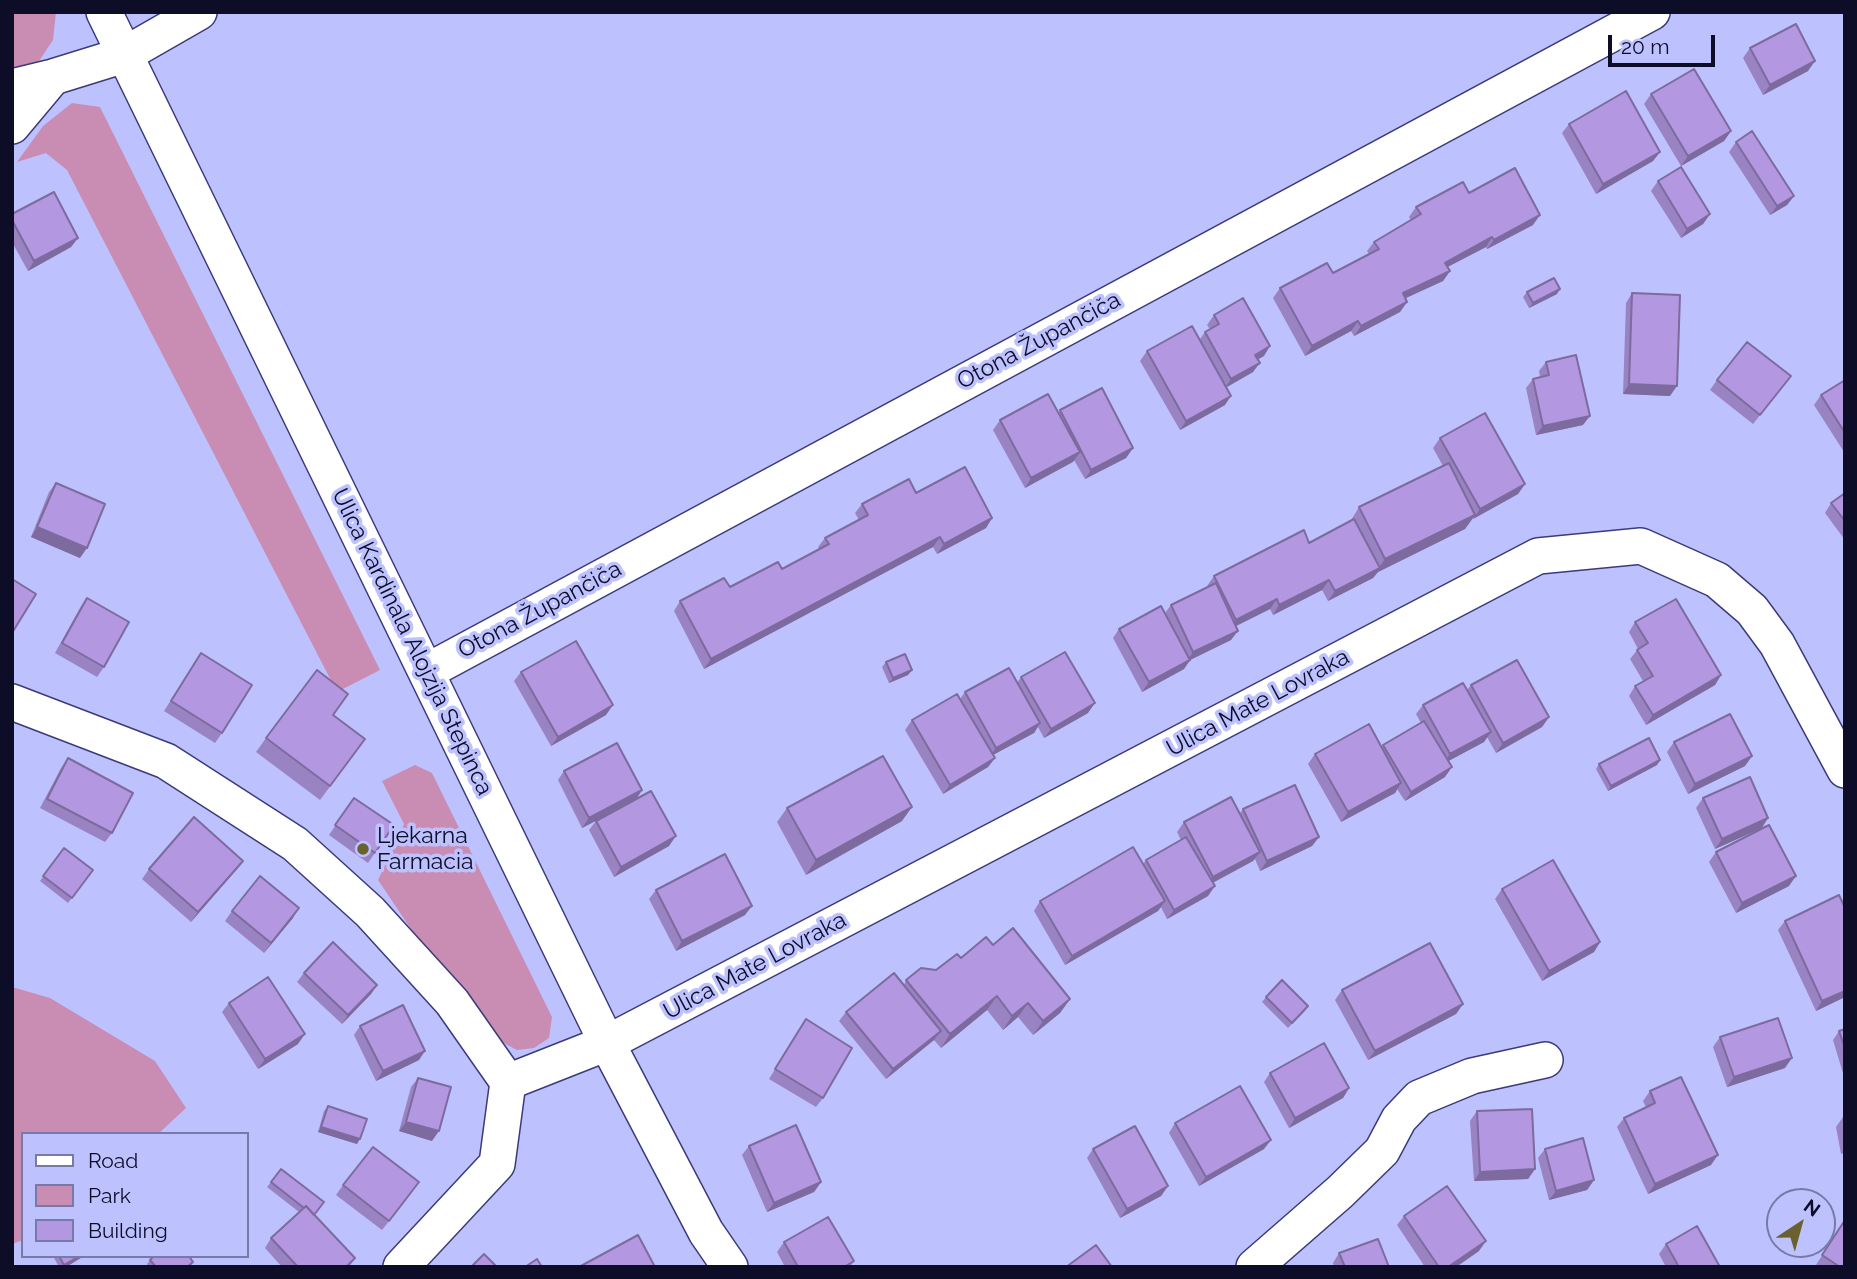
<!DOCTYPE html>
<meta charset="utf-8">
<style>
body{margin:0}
#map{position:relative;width:1857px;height:1279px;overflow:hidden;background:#bdc2ff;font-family:Raleway,sans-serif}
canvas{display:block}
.frame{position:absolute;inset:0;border:14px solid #0d0d28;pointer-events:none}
.legend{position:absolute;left:21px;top:1132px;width:228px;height:126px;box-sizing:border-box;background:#bdc2ff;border:2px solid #777aa9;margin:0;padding:9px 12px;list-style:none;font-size:21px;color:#0d0d28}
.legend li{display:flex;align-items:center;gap:14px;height:35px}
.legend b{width:35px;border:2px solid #777aa9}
.north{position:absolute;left:1766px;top:1188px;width:70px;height:70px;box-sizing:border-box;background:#bdc2ff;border:2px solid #777aa9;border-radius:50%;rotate:36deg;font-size:19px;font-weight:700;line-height:28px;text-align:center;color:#0d0d28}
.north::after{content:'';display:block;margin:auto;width:24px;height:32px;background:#69612e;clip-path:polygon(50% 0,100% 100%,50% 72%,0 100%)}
.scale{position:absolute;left:1608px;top:35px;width:107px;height:32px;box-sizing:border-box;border:4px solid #0d0d28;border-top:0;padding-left:9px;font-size:21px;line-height:24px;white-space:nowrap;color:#0d0d28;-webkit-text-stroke:5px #bdc2ff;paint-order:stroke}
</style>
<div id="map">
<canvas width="1857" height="1279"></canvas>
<div class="frame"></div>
<ul class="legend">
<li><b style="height:9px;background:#fff"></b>Road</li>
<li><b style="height:19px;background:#c98cb3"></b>Park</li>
<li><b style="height:19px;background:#b398e1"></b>Building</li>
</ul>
<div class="north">N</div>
<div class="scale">20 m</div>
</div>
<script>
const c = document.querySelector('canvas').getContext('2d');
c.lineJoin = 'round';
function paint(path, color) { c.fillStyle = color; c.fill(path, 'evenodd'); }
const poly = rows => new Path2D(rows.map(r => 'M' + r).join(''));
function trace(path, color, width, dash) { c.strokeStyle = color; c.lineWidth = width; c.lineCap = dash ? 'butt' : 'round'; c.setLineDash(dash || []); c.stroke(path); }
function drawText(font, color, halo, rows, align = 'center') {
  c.font = font + ' Raleway,sans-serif'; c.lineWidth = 7; c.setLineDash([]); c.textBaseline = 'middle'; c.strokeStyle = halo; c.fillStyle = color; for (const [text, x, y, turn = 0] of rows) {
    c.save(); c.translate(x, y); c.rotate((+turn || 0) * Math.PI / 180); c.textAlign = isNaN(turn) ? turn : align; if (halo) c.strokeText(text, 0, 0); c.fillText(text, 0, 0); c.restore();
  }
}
paint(poly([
 [12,12,56,12,53,40,39,61,12,73],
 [72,103,100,107,380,670,337,692,67,170,46,153,17,162,43,126],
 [415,765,432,773,552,1017,549,1038,534,1048,517,1050,500,1041,417,938,378,880,404,824,382,781],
 [12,987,50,998,155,1061,186,1108,158,1134,23,1134,23,1240,12,1244]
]), '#c98cb3');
const minor = poly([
 [104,12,607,1043,706,1232,730,1267],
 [12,87,53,77,124,55,199,12],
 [12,126,53,77],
 [426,672,1652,12],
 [12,702,166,761,295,844,370,912,452,1002,508,1082,607,1043,1538,556,1641,546,1717,580,1752,610,1777,644,1845,770],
 [401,1267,497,1164,508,1082],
 [1254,1267,1340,1192,1382,1151,1399,1119,1419,1098,1472,1076,1545,1060]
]);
trace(minor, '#3b3a7b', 38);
trace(minor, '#fff', 35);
paint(poly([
 [1750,48,1808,71,1763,95,1743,58],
 [1651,94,1731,131,1724,141,1681,166,1644,104],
 [1569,124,1660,152,1653,161,1596,194,1562,133],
 [1736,142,1794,196,1787,205,1770,215,1729,152],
 [1658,181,1710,214,1703,224,1681,238,1651,191],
 [1469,193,1533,225,1487,249,1486,247,1447,267,1450,271,1443,281,1406,298,1407,302,1400,312,1354,336,1351,331,1305,356,1273,298,1280,288,1333,273,1369,254,1367,251,1374,242,1411,220,1409,217,1416,207],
 [12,214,78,238,71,247,28,271,12,242],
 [1527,292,1557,294,1529,308,1523,297],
 [1632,293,1670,396,1623,394,1626,303],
 [1214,315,1264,356,1258,359,1253,372,1227,387,1225,405,1180,430,1140,361,1147,351,1200,339,1205,332,1210,329,1207,325],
 [1546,362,1583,425,1536,435,1526,388,1533,379,1540,377,1539,371],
 [1791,376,1753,424,1710,390,1717,380],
 [1845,380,1845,452,1844,452,1814,405,1821,395],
 [1060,410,1133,448,1126,458,1085,479,1074,460,1025,488,993,430,1000,420,1059,412],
 [1440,438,1525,484,1518,494,1473,519,1473,518,1465,529,1378,572,1373,578,1328,601,1322,590,1273,615,1270,609,1236,626,1231,640,1190,660,1184,669,1142,692,1113,638,1119,629,1165,613,1171,605,1208,587,1207,586,1214,576,1309,543,1350,522,1359,507,1443,466,1433,448],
 [56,483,80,558,31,537,49,492],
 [916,493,992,518,986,528,937,554,933,547,704,669,674,611,680,601,730,587,782,569,819,549,818,547,825,538,859,520,855,513,862,504],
 [1845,493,1845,540,1825,513,1831,503],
 [87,598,104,667,97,677,55,653,80,608],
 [1635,622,1721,675,1715,685,1646,725,1629,696,1635,686,1643,681,1630,659,1638,649,1629,632],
 [201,653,222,733,215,743,164,711],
 [886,662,912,670,908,675,889,683,882,667],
 [521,672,606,715,551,746,514,681],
 [1021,677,1088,713,1044,738,1038,727,1034,733,993,755,995,758,988,767,943,794,905,730,912,720,960,699,965,692,1017,683],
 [1471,685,1549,717,1542,727,1496,753,1487,737,1484,742,1448,761,1445,777,1405,801,1397,789,1395,793,1341,822,1308,764,1315,754,1382,747,1383,745,1421,723,1416,714,1423,705,1467,690],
 [333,715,355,753,320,800,256,752,266,738],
 [1674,742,1752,756,1745,766,1688,794,1667,752],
 [68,758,112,833,105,842,40,808,61,768],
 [1660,760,1657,765,1608,791,1596,769,1599,764],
 [564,771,636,799,669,846,614,877,589,830,596,821,605,816,582,828,558,780],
 [354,798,394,825,368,863,329,835],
 [1703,798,1762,828,1715,849,1696,808],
 [787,808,902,821,806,875,777,822],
 [1243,809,1319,837,1312,846,1260,871,1255,859,1253,861,1213,883,1208,896,1167,919,1161,907,1158,911,1065,965,1034,911,1040,901,1143,864,1146,860,1181,840,1177,832,1184,822,1240,813],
 [64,848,93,870,68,903,40,881],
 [1716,852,1789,886,1736,913,1709,862],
 [149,869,236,870,191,922,142,879],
 [1502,889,1600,942,1594,952,1542,981,1495,899],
 [656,890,745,915,676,951,649,899],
 [1845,908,1845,997,1816,1011,1778,930,1785,921],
 [232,911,293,918,264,953,225,921],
 [993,945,1070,999,1060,1013,1033,1035,1018,1017,1003,1030,987,1010,941,1048,934,1040,886,1079,839,1021,846,1012,904,985,906,980,936,970,961,958],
 [304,973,377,985,371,994,342,1024,297,982],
 [1342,990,1463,1004,1456,1014,1368,1060,1335,1000],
 [1266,997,1305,1011,1288,1028,1262,1002],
 [229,1003,298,1044,258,1069,222,1012],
 [806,1019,823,1098,816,1107,769,1079],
 [360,1026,419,1060,376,1081,354,1035],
 [1845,1029,1845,1080,1833,1040,1839,1031],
 [1720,1037,1785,1068,1727,1087,1713,1047],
 [1270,1073,1349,1088,1343,1098,1289,1128,1264,1082],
 [418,1078,432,1141,399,1131,411,1087],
 [1650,1091,1711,1165,1648,1194,1617,1127,1624,1118,1646,1107,1643,1101],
 [328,1106,357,1144,318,1132,324,1111],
 [1477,1111,1535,1169,1528,1179,1474,1181,1470,1121],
 [1843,1117,1845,1117,1845,1153,1841,1154,1836,1127],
 [1175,1123,1264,1149,1199,1186,1169,1133],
 [749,1146,821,1182,814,1192,767,1212,742,1155],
 [1093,1149,1168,1186,1161,1196,1120,1218,1087,1158],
 [1545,1149,1594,1180,1587,1190,1549,1200,1538,1158],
 [281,1169,314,1215,355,1258,349,1267,282,1267,265,1248,271,1238,299,1212,267,1187],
 [343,1185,412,1192,382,1230,336,1195],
 [1404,1216,1479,1251,1456,1267,1425,1267,1397,1225],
 [1845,1219,1845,1267,1819,1267,1816,1265],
 [784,1242,854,1261,850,1267,785,1267,777,1252],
 [1666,1244,1720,1267,1666,1267,1659,1254],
 [1339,1253,1389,1267,1334,1267,1333,1263],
 [53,1256,84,1256,66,1267,59,1267],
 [150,1260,193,1262,190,1267,148,1267,147,1264]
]), '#9a83c2');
paint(poly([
 [1815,61,1808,71,1763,95,1770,85],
 [1731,131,1724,141,1681,166,1688,156],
 [1660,152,1653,161,1596,194,1603,184],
 [1794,196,1787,205,1770,215,1777,206],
 [1710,214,1703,224,1681,238,1687,229],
 [1540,215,1533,225,1487,249,1494,240],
 [1492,237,1486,247,1438,272,1445,263],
 [78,238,71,247,28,271,34,261],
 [1450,271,1443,281,1397,302,1403,293],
 [1560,289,1557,294,1529,308,1533,303],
 [1407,302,1400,312,1354,336,1361,326],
 [1358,321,1351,331,1305,356,1312,346],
 [1270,346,1264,356,1248,365,1255,355],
 [1260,363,1253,372,1225,388,1231,379],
 [1629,384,1677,386,1670,396,1623,394],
 [1231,396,1225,405,1180,430,1186,421],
 [1590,416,1583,425,1536,435,1543,426],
 [1133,448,1126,458,1085,479,1091,470],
 [1080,452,1073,462,1025,488,1031,478],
 [1525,484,1518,494,1473,519,1480,509],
 [1475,515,1465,529,1378,572,1373,578,1328,601,1335,591,1378,569,1385,559],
 [992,518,986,528,937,554,944,544],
 [37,527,87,548,80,558,31,537],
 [940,537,933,547,704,669,711,659],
 [1329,580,1322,590,1273,615,1279,605],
 [1277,599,1270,609,1230,629,1236,620],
 [1238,631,1231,640,1190,660,1184,669,1142,692,1149,682,1187,662,1193,652],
 [912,670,908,675,889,683,893,678],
 [1721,675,1715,685,1646,725,1653,715],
 [1095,703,1088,713,1044,738,1051,729],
 [613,705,606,715,551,746,558,737],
 [1549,717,1542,727,1496,753,1503,743],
 [1040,723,1034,733,989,757,996,748],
 [1491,732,1484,742,1443,764,1450,754],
 [1752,756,1745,766,1688,794,1695,784],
 [995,758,988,767,943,794,950,785],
 [1660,760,1657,765,1608,791,1611,786],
 [1452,767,1445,777,1405,801,1411,792],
 [1401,783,1395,793,1341,822,1348,812],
 [642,790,636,800,582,828,589,818],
 [912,807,902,821,806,875,816,860],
 [1768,818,1762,828,1715,849,1722,839],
 [676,836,669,846,614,877,621,867],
 [1319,837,1312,846,1260,871,1267,861],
 [1260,852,1253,861,1206,886,1213,877],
 [243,861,236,870,191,922,198,912],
 [1796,876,1789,886,1736,913,1742,903],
 [1215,886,1208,896,1167,919,1174,910],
 [1165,901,1158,911,1065,965,1072,956],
 [752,906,745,915,676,951,682,941],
 [299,908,293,918,264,953,271,943],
 [1600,942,1594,952,1542,981,1549,971],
 [377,985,371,994,342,1024,348,1015],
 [1845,991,1845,997,1816,1011,1822,1001],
 [997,996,987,1010,941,1048,950,1034],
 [1070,999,1060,1013,1033,1035,1043,1021],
 [1028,1003,1018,1017,1003,1030,1012,1016],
 [1463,1004,1456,1014,1368,1060,1375,1051],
 [941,1031,934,1040,886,1079,893,1069],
 [305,1034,298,1044,258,1069,265,1059],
 [425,1051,419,1060,376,1081,383,1071],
 [1792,1058,1785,1068,1727,1087,1734,1077],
 [1349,1088,1343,1098,1289,1128,1295,1118],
 [406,1122,439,1131,432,1141,399,1131],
 [321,1127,360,1139,357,1144,318,1132],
 [1271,1140,1264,1149,1199,1186,1206,1177],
 [1718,1155,1711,1165,1648,1194,1655,1184],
 [1535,1169,1528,1179,1474,1181,1480,1172],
 [1594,1180,1587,1190,1549,1200,1556,1191],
 [821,1182,814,1192,767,1212,774,1203],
 [1168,1186,1161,1196,1120,1218,1127,1209],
 [1486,1241,1479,1251,1456,1267,1448,1267],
 [79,1256,84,1256,66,1267,63,1267]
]), '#7d6a9e');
const building = poly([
 [1796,24,1815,61,1770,85,1750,48,1796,24],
 [1694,69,1731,131,1688,156,1651,94,1694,69],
 [1626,91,1660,152,1603,184,1569,124,1626,91],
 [1752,131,1794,196,1777,206,1736,142,1752,131],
 [1681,167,1710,214,1687,229,1658,181,1681,167],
 [1515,168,1540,215,1494,240,1492,237,1445,263,1450,271,1403,293,1407,302,1361,326,1358,321,1312,346,1280,288,1327,263,1333,273,1379,249,1374,242,1421,214,1416,207,1463,182,1469,193,1515,168],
 [54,192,78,238,34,261,12,220,12,214,54,192],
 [1554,278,1560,289,1533,303,1527,292,1554,278],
 [1632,293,1680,295,1677,386,1629,384,1632,293],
 [1243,298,1270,346,1255,355,1260,363,1231,379,1205,332,1219,324,1214,315,1243,298],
 [1192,326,1231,396,1186,421,1147,351,1192,326],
 [1747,342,1791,376,1760,415,1717,380,1747,342],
 [1576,355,1590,416,1543,426,1533,379,1549,375,1546,362,1576,355],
 [1845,380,1845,433,1821,395,1845,380],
 [1102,388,1133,448,1091,470,1060,410,1102,388],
 [1048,394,1080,452,1031,478,1000,420,1048,394],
 [1485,413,1525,484,1480,509,1440,438,1485,413],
 [1449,463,1475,515,1385,559,1359,507,1449,463],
 [965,467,992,518,944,544,940,537,711,659,680,601,724,578,730,587,778,562,782,569,829,544,825,538,868,515,862,504,909,479,916,493,965,467],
 [56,483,105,504,87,548,37,527,56,483],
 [1845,493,1845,521,1831,503,1845,493],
 [1354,519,1380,568,1335,591,1329,580,1279,605,1277,599,1236,620,1214,576,1304,530,1309,543,1354,519],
 [12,579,36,594,12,633,12,579],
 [1216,583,1238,631,1193,652,1171,605,1216,583],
 [87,598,129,622,104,667,62,643,87,598],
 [1676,599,1721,675,1653,715,1635,686,1653,676,1637,650,1648,643,1635,622,1676,599],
 [1161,606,1190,660,1149,682,1119,629,1161,606],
 [576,641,613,705,558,737,521,672,576,641],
 [1065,652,1095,703,1051,729,1021,677,1065,652],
 [201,653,252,685,222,733,171,701,201,653],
 [905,654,912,670,893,678,886,662,905,654],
 [1517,660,1549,717,1503,743,1471,685,1517,660],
 [1009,668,1040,723,996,748,965,692,1009,668],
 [317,670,348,694,333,715,365,739,330,786,266,738,317,670],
 [1463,683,1491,732,1450,754,1423,705,1463,683],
 [957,694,995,758,950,785,912,720,957,694],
 [1730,714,1752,756,1695,784,1674,742,1730,714],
 [1424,721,1452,767,1411,792,1383,745,1424,721],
 [1369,724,1401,783,1348,812,1315,754,1369,724],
 [1649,738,1660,760,1611,786,1599,764,1649,738],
 [617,743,642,790,589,818,564,771,617,743],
 [883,756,912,807,816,860,787,808,883,756],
 [68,758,133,793,112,833,47,799,68,758],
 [1750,777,1768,818,1722,839,1703,798,1750,777],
 [1295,785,1319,837,1267,861,1243,809,1295,785],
 [651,791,676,836,621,867,596,821,651,791],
 [1231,797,1260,852,1213,877,1184,822,1231,797],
 [354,798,394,825,375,853,335,825,354,798],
 [194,817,243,861,198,912,149,869,194,817],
 [1769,825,1796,876,1742,903,1716,852,1769,825],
 [1186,837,1215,886,1174,910,1146,860,1186,837],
 [1133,847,1165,901,1072,956,1040,901,1133,847],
 [64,848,93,870,72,898,43,876,64,848],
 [725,854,752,906,682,941,656,890,725,854],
 [1553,860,1600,942,1549,971,1502,889,1553,860],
 [260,876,299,908,271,943,232,911,260,876],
 [1839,895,1845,908,1845,991,1822,1001,1785,921,1839,895],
 [1013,928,1070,999,1043,1021,1028,1003,1012,1016,997,996,950,1034,906,980,921,968,936,970,957,954,961,958,986,937,993,945,1013,928],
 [333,942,377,985,348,1015,304,973,333,942],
 [1430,943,1463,1004,1375,1051,1342,990,1430,943],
 [894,973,941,1031,893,1069,846,1012,894,973],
 [268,977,305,1034,265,1059,229,1003,268,977],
 [1282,980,1308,1006,1292,1023,1266,997,1282,980],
 [403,1005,425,1051,383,1071,360,1026,403,1005],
 [1778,1018,1792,1058,1734,1077,1720,1037,1778,1018],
 [806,1019,852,1048,823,1098,775,1069,806,1019],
 [1845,1029,1845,1048,1839,1031,1845,1029],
 [1324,1043,1349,1088,1295,1118,1270,1073,1324,1043],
 [1681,1077,1718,1155,1655,1184,1624,1118,1655,1103,1650,1091,1681,1077],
 [418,1078,451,1087,439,1131,406,1122,418,1078],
 [1240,1086,1271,1140,1206,1177,1175,1123,1240,1086],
 [328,1106,367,1119,360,1139,321,1127,328,1106],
 [1532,1109,1535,1169,1480,1172,1477,1111,1532,1109],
 [796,1125,821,1182,774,1203,749,1146,796,1125],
 [1135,1126,1168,1186,1127,1209,1093,1149,1135,1126],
 [1583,1138,1594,1180,1556,1191,1545,1149,1583,1138],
 [373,1147,419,1182,389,1221,343,1185,373,1147],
 [281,1169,324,1202,314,1215,306,1206,304,1208,271,1182,281,1169],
 [1447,1186,1486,1241,1448,1267,1439,1267,1404,1216,1447,1186],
 [306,1206,355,1258,346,1267,298,1267,271,1238,306,1206],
 [828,1217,854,1261,844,1267,798,1267,784,1242,828,1217],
 [1845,1220,1845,1267,1840,1267,1822,1255,1845,1220],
 [1697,1226,1720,1267,1679,1267,1666,1244,1697,1226],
 [638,1235,655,1267,579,1267,638,1235],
 [1378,1239,1389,1267,1345,1267,1339,1253,1378,1239],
 [1096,1245,1112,1267,1066,1267,1096,1245],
 [484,1254,497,1267,471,1267,484,1254],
 [59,1256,79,1256,64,1265,59,1256],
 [154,1256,189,1256,193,1262,187,1267,156,1267,150,1260,154,1256],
 [537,1259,542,1267,525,1267,537,1259]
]);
paint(building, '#b398e1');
trace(building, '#7d6a9e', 2);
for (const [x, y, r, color] of [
 [363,849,7,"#69612e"]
]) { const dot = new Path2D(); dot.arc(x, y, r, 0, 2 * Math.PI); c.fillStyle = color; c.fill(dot); trace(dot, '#bdc2ff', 2.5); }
drawText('23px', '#0d0d28', '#bdc2ff', [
 ["Otona Župančiča",1039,341,-28],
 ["Otona Župančiča",540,610,-28],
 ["Ulica Kardinala Alojzija Stepinca",412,642,64],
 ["Ulica Mate Lovraka",1258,703,-28],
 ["Ulica Mate Lovraka",755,966,-28]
]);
drawText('23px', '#0d0d28', '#bdc2ff', [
 ["Ljekarna",377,836],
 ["Farmacia",377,862]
], 'left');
</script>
